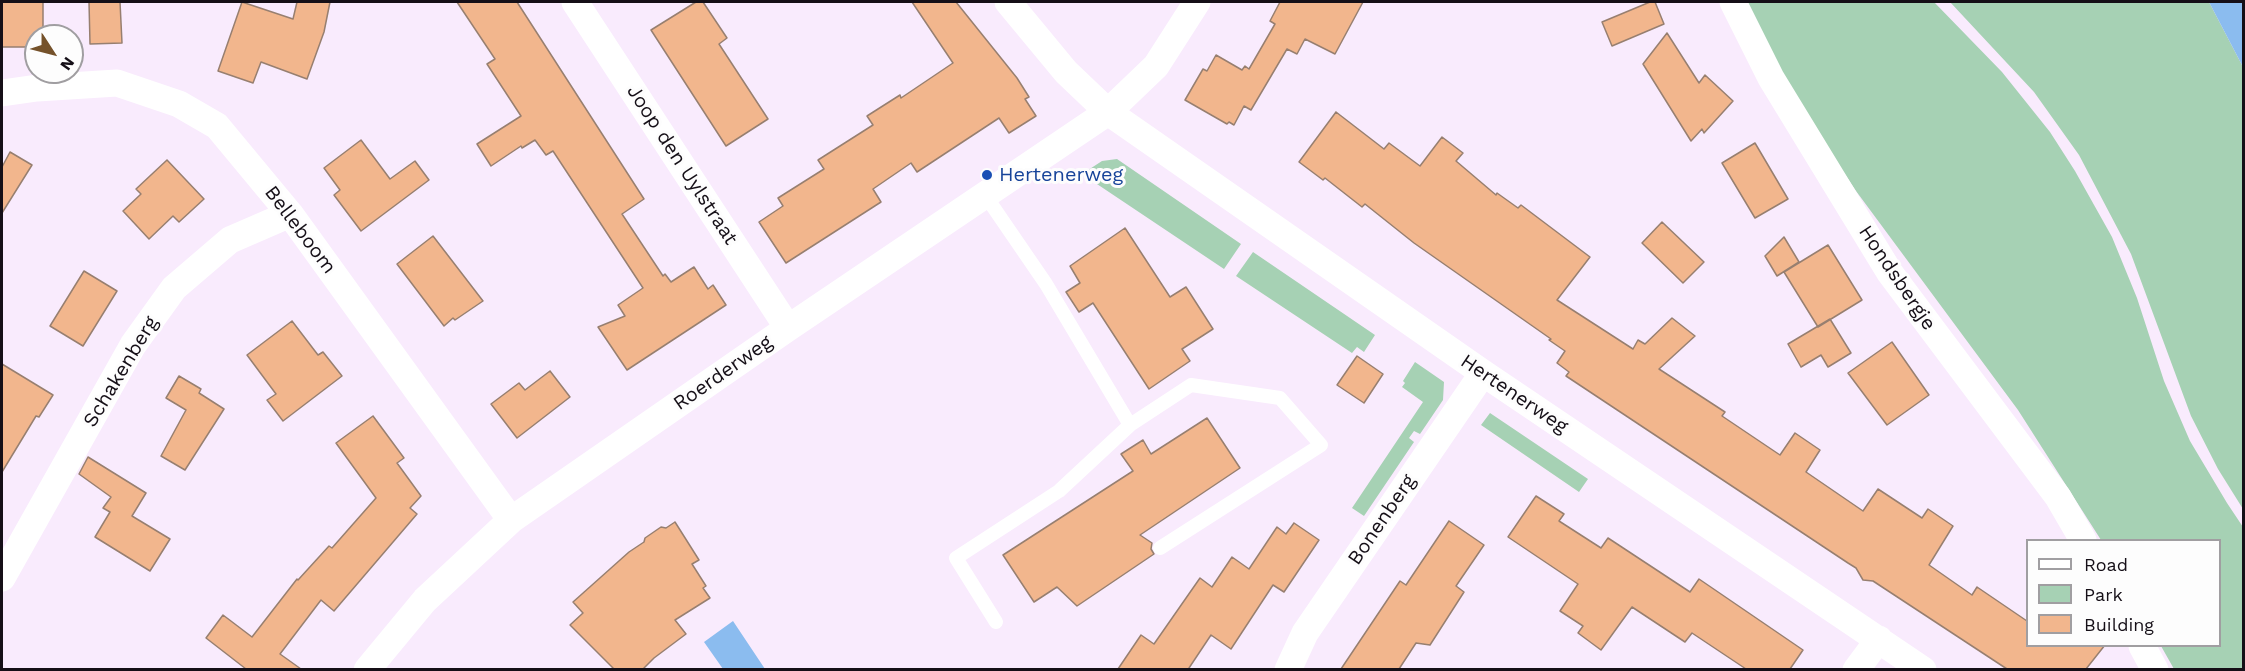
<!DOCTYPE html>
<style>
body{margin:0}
#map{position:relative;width:2245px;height:671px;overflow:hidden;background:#f9ebfd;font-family:"Work Sans",sans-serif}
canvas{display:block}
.frame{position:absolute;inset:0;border:3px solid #150f17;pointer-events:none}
.legend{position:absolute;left:2026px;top:539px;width:195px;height:108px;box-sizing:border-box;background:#fdfdfd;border:2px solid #a09ea1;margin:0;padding:8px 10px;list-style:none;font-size:18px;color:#150f17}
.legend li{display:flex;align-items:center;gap:12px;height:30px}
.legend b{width:30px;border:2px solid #a09ea1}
.north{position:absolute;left:24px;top:24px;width:60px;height:60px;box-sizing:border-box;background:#fdfdfd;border:2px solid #a09ea1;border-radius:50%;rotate:126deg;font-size:16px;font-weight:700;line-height:24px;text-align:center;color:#150f17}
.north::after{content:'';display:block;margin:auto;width:21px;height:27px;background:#75522b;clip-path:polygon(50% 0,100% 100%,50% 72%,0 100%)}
</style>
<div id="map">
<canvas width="2245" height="671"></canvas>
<div class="frame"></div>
<ul class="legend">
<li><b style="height:8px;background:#fff"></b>Road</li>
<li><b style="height:16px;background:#a6d1b4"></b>Park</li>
<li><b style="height:16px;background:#f2b68d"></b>Building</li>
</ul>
<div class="north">N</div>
</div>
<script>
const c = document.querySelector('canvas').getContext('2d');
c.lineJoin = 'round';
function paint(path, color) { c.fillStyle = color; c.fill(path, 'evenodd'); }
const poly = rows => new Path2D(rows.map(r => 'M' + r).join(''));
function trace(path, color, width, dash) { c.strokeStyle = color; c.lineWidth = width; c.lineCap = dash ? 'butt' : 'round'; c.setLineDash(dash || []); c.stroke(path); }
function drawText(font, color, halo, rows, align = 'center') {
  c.font = font + ' "Work Sans",sans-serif'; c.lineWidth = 6; c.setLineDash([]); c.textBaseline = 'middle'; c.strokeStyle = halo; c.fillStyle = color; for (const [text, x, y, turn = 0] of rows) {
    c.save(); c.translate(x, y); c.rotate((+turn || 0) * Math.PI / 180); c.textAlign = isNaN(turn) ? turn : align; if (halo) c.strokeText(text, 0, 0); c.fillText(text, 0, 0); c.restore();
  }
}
paint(poly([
 [1745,2,1934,2,2002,72,2050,132,2075,171,2112,237,2137,298,2164,381,2190,441,2227,503,2243,527,2243,669,2174,669,2161,646,2220,646,2220,540,2101,540,2018,410,1856,191,1813,126,1763,44],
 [1950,2,2209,2,2243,67,2243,509,2218,469,2191,416,2131,254,2079,155,2034,92],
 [1117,159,1241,244,1224,269,1082,174,1102,161],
 [1253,252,1375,335,1364,352,1357,347,1352,353,1236,276],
 [1415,362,1444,382,1443,400,1420,434,1414,431,1409,438,1414,442,1364,516,1352,508,1423,402,1402,387,1405,383,1403,381],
 [1490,413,1588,479,1579,492,1481,425]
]), '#a6d1b4');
paint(poly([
 [2209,2,2243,2,2243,67],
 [733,621,765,669,723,669,704,642]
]), '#8bbcef');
const building = poly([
 [2,2,43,2,43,36,36,36,36,47,2,47,2,2],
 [89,2,120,2,122,43,90,44,89,2],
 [242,2,293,19,297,2,330,2,324,32,307,79,261,62,253,83,218,71,242,2],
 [457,2,517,2,644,199,622,214,663,276,665,274,671,282,694,267,708,289,713,285,726,305,627,370,598,327,625,316,618,305,643,288,553,151,546,155,535,140,522,148,521,146,491,166,477,144,521,116,487,64,495,59,457,2],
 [696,2,703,2,727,38,719,44,768,119,726,146,651,30,696,2],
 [912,2,956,2,1017,78,1029,97,1025,99,1036,116,1009,133,999,118,917,172,911,163,873,189,881,202,786,263,759,222,783,206,778,198,824,169,818,160,873,125,867,116,900,95,901,98,953,63,912,2],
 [1280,2,1363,2,1335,54,1305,39,1297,54,1287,49,1251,110,1244,106,1234,125,1229,122,1227,124,1185,100,1203,69,1207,71,1216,55,1242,70,1245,66,1249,69,1275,24,1270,21,1280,2],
 [1650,2,1655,2,1664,24,1612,46,1602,22,1650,2],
 [1667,33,1699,83,1705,75,1733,101,1704,133,1702,129,1691,141,1643,64,1667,33],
 [1336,112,1384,149,1389,143,1420,166,1442,137,1463,153,1456,161,1496,195,1497,193,1518,208,1521,205,1590,257,1557,300,1633,349,1638,340,1645,344,1672,318,1695,336,1659,369,1725,412,1722,416,1780,455,1795,433,1820,450,1806,472,1863,511,1878,489,1922,518,1928,509,1953,526,1929,565,1972,595,1977,587,2027,621,2028,645,2105,645,2086,669,2007,669,1873,581,1863,580,1856,568,1848,563,1566,376,1569,372,1557,363,1565,351,1549,340,1551,339,1414,243,1365,204,1362,207,1325,178,1323,180,1299,162,1336,112],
 [361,140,390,179,415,161,429,180,361,231,334,195,340,190,324,168,361,140],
 [1755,143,1788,199,1755,218,1722,163,1755,143],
 [10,152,32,165,2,213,2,167,10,152],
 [167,160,204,199,179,222,173,216,149,239,123,211,141,194,136,189,167,160],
 [1662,222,1704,262,1683,283,1642,243,1662,222],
 [1125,228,1170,297,1186,287,1213,329,1182,349,1190,361,1149,389,1093,303,1079,312,1066,292,1080,283,1070,266,1125,228],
 [433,236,483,301,455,320,453,318,444,326,397,264,433,236],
 [1784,237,1799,262,1777,276,1765,256,1784,237],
 [1828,245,1862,300,1818,327,1784,272,1828,245],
 [84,271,117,291,83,346,50,326,84,271],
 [1830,319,1851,353,1828,367,1821,355,1801,367,1788,344,1830,319],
 [292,321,318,355,323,352,342,376,283,421,267,400,276,394,247,355,292,321],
 [1892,342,1929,395,1887,425,1848,373,1892,342],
 [1357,356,1383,374,1364,403,1337,385,1357,356],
 [2,364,53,395,39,417,36,416,2,472,2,364],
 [550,371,570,397,517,438,491,404,519,383,525,390,550,371],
 [179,376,201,389,199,393,224,409,185,470,161,456,186,410,166,398,179,376],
 [373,416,404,458,397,463,421,496,410,508,417,514,334,611,321,600,280,654,301,669,246,669,206,638,223,615,252,637,297,579,298,580,329,546,332,548,376,498,336,443,373,416],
 [1207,418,1240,468,1140,535,1152,543,1151,549,1154,554,1077,606,1057,587,1034,602,1003,555,1133,471,1121,454,1143,440,1151,454,1207,418],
 [88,457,146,493,132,516,170,539,150,571,95,537,110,512,103,508,111,497,79,474,88,457],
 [1536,496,1564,514,1559,521,1601,548,1608,538,1690,592,1699,579,1803,650,1790,669,1746,669,1692,633,1685,642,1632,607,1601,650,1578,633,1583,626,1560,611,1578,584,1508,537,1536,496],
 [1449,521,1484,545,1456,586,1464,592,1430,645,1416,643,1399,669,1341,669,1400,581,1406,585,1449,521],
 [675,522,699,560,692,564,706,586,703,588,710,598,675,620,686,634,654,658,643,669,614,669,570,625,583,613,573,602,629,552,644,542,645,538,661,527,666,528,675,522],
 [1294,523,1319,540,1284,592,1273,585,1231,649,1211,635,1189,668,1190,669,1118,669,1141,635,1154,644,1200,578,1212,587,1232,557,1249,569,1277,527,1286,534,1294,523]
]);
paint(building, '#f2b68d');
trace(building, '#977f70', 1.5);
trace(poly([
 [985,195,1046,284,1130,425,1059,491,956,558,996,622],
 [1130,425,1191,385,1280,398,1321,445,1160,548]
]), '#fff', 14);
trace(poly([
 [575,2,788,328],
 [1008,2,1066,72,1108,112,1483,373,1923,670],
 [1733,2,1771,78,1890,273,2058,497,2083,540],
 [2,93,37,88,117,83,179,104,217,126,290,214,511,520],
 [2,578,133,345,174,288,230,240,290,214],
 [2142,646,2155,670],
 [367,670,425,600,511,520,788,328,1108,112,1156,66,1197,2],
 [1288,670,1305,633,1483,373],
 [1856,670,1879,639]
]), '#fff', 27);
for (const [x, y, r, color] of [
 [987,175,6,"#1a4fb4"]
]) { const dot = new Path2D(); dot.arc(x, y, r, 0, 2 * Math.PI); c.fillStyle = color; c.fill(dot); trace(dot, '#fdfdfd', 2); }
drawText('20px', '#150f17', '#fdfdfd', [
 ["Joop den Uylstraat",682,165,57],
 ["Belleboom",300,230,53],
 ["Hondsbergje",1897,278,56],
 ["Schakenberg",121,372,-59],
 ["Roerderweg",723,373,-35],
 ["Hertenerweg",1514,394,34],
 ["Bonenberg",1382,520,-56]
]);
drawText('20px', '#164399', '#fdfdfd', [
 ["Hertenerweg",999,175]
], 'left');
</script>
